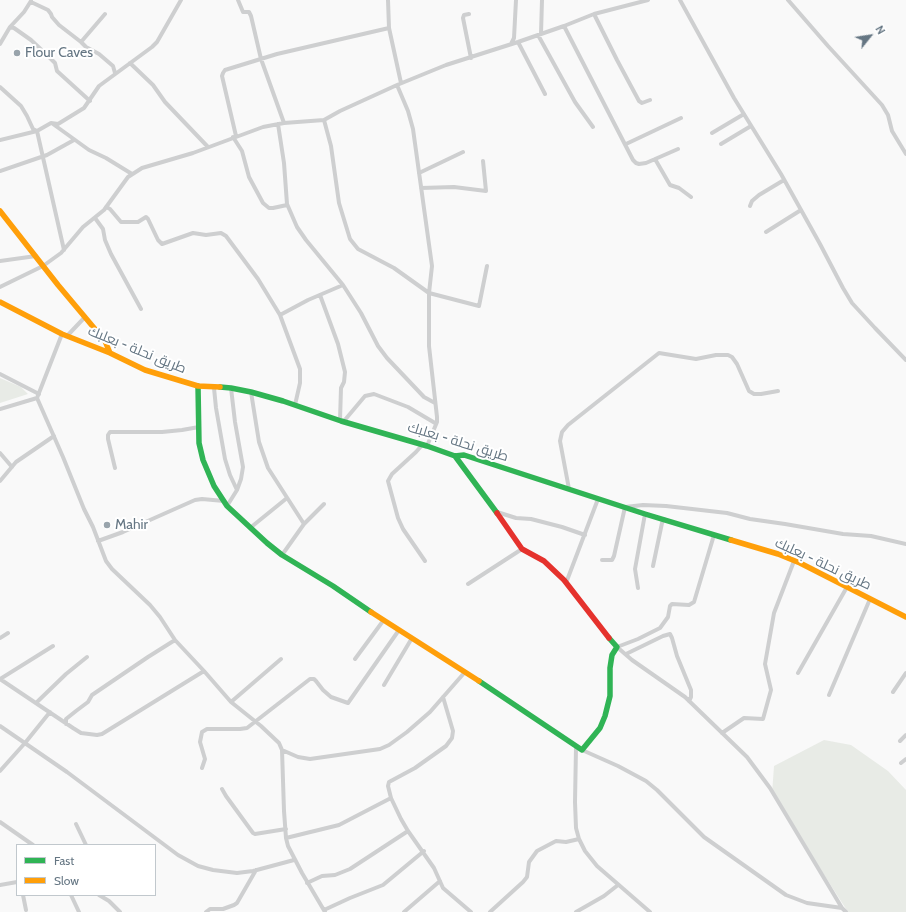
<!DOCTYPE html>
<meta charset="utf-8">
<style>
body{margin:0}
#map{position:relative;width:906px;height:912px;overflow:hidden;background:#f9f9f9;font-family:Cabin,sans-serif}
canvas{display:block}
.legend{position:absolute;left:16px;top:844px;width:140px;height:52px;box-sizing:border-box;background:#fff;border:1px solid #c1c8cd;margin:0;padding:5px 7px;list-style:none;font-size:12px;color:#657683}
.legend li{display:flex;align-items:center;gap:8px;height:20px}
.legend b{width:20px;border:1px solid #c1c8cd}
.north{position:absolute;left:850px;top:16px;width:40px;height:40px;-webkit-text-stroke:3px #fff;paint-order:stroke;rotate:60deg;font-size:11px;font-weight:700;line-height:16px;text-align:center;color:#657683}
.north::after{content:'';display:block;margin:auto;width:14px;height:18px;background:#657683;clip-path:polygon(50% 0,100% 100%,50% 72%,0 100%)}
</style>
<div id="map">
<canvas width="906" height="912"></canvas>
<ul class="legend">
<li><b style="height:5px;background:#30b455"></b>Fast</li>
<li><b style="height:5px;background:#ff9f0a"></b>Slow</li>
</ul>
<div class="north">N</div>
</div>
<script>
const c = document.querySelector('canvas').getContext('2d');
c.lineJoin = 'round';
function paint(path, color) { c.fillStyle = color; c.fill(path, 'evenodd'); }
const poly = rows => new Path2D(rows.map(r => 'M' + r).join(''));
function trace(path, color, width, dash) { c.strokeStyle = color; c.lineWidth = width; c.lineCap = dash ? 'butt' : 'round'; c.setLineDash(dash || []); c.stroke(path); }
function drawText(font, color, halo, rows, align = 'center') {
  c.font = font + ' Cabin,Cairo,sans-serif'; c.lineWidth = 4; c.setLineDash([]); c.textBaseline = 'middle'; c.strokeStyle = halo; c.fillStyle = color; for (const [text, x, y, turn = 0] of rows) {
    c.save(); c.translate(x, y); c.rotate((+turn || 0) * Math.PI / 180); c.textAlign = isNaN(turn) ? turn : align; if (halo) c.strokeText(text, 0, 0); c.fillText(text, 0, 0); c.restore();
  }
}
paint(poly([
 [0,378,21,387,28,394,0,403],
 [824,740,851,745,888,771,906,790,906,912,848,912,772,794,774,766]
]), '#e8ebe6');
trace(poly([
 [238,0,243,12,249,12,251,16,261,59,284,123],
 [388,0,389,28,401,83],
 [680,0,734,98,781,174,820,244,843,288,852,303,875,328,906,360],
 [788,0,828,46,882,105,888,115,892,131,906,154],
 [31,2,48,10,51,14,52,17,59,25,81,42,86,47,99,54,113,66,115,73],
 [469,14,464,15,463,18,471,58],
 [594,14,617,60,639,101,642,103,650,100],
 [564,26,633,160,636,163,639,164,646,163,678,149],
 [10,27,14,28,31,40,47,55,55,63,57,71,90,101],
 [541,34,542,0],
 [538,35,575,102,593,127],
 [81,42,105,14],
 [518,42,545,94],
 [0,44,10,27,24,12,31,1],
 [511,44,514,38,516,0],
 [130,63,153,85,165,102,208,147],
 [397,85,408,111,413,129,432,266,429,293,429,346,437,417,437,422,427,446],
 [0,87,21,106,27,116,33,129,37,131,64,250],
 [324,120,331,146,339,203,350,239,358,249,394,268,429,293,479,306,487,266],
 [53,124,89,150,106,158,132,174],
 [278,124,284,163,287,204,297,227,306,240,343,285,361,313,378,346,387,358,424,397,435,403],
 [712,133,744,114],
 [236,136,222,76,223,73,225,70,277,54,389,28],
 [233,137,242,151,249,177,263,203,269,208,273,208,287,205],
 [0,140,37,131,51,123,58,124,84,108,99,86,152,47,157,42,181,0],
 [626,144,681,118],
 [721,144,751,126],
 [655,159,670,185,679,188,691,197],
 [0,171,47,155,74,140],
 [419,173,463,152],
 [421,188,454,187,486,191,483,161],
 [750,206,752,201,759,195,784,180],
 [106,207,110,209,121,222,138,222,146,217,148,219,158,240,162,244,193,233,206,235,221,233,226,236,258,279,280,315,300,369,300,383,295,405],
 [95,218,103,229,105,240,111,254,141,309],
 [766,232,801,210],
 [0,261,36,256],
 [0,287,43,266,61,253,83,227,104,210,128,177,142,168,193,153,263,127,284,123,324,120,340,111,397,85,446,65,518,42,564,26,594,14,648,0],
 [320,295,338,344,345,372,344,382,341,388,340,420],
 [280,315,308,300,343,285],
 [67,336,85,317],
 [0,374,39,394],
 [214,388,216,408,225,459,230,475,237,490],
 [251,392,259,442,268,468,304,524],
 [37,398,63,457,84,509,93,527,106,561,112,569,150,605,160,617,175,640,204,671,231,702,261,726,279,743,282,750,284,811,286,838,288,846,302,873,325,912],
 [0,409,37,398,62,334],
 [344,421,365,396,374,394,408,407,435,423],
 [423,444,416,452,392,474,388,481,398,518,403,529,425,561],
 [0,453,12,467],
 [115,468,108,439,108,435,110,432,162,432,182,430,199,427],
 [0,481,16,462,54,436],
 [569,489,560,441,562,432,568,425,659,353,696,359,716,355,728,355,732,357,737,364,749,391,754,394,761,394,778,391],
 [227,506,237,490,241,479,243,467,235,422,231,388],
 [497,512,516,518,531,519,562,527,585,535],
 [250,528,287,498],
 [714,535,694,602,689,605,672,604,670,606,668,617,660,628,638,639,617,647,632,660,685,697,747,757,770,788,842,908],
 [98,541,123,532,195,500,202,499,224,501],
 [282,555,304,524,324,504],
 [602,560,612,560,614,556,625,507,643,505,666,506,727,513,750,519,785,524,843,534,871,536,906,544],
 [653,566,662,523,664,519],
 [566,583,598,499],
 [468,584,522,549],
 [638,588,635,569,645,514],
 [0,638,8,633],
 [626,654,663,636,670,634,672,638,677,656,691,690,691,697,689,701],
 [355,659,383,621],
 [798,673,847,587],
 [0,679,73,728,81,733,97,735,102,734,204,671],
 [0,679,53,646],
 [384,685,412,638],
 [893,692,906,673],
 [829,695,870,599],
 [443,697,453,731,452,738,446,746,415,768,389,782,388,786,391,798,401,819,408,831,434,868,443,888,471,912],
 [231,702,281,659],
 [36,703,66,674,87,657],
 [66,724,66,719,76,711,88,702,92,695,148,657,175,640],
 [0,726,67,772,178,855,198,866,213,870,237,873,253,871,294,860],
 [722,733,744,718,763,719,771,690,765,664,774,613,794,561],
 [900,741,906,735],
 [576,747,575,802,576,828,579,839,585,851,597,866,650,912],
 [282,750,298,757,310,759,380,749,389,745,407,732,430,712,465,672],
 [582,750,618,766,646,781,657,790,704,837,786,895,807,903,842,908,846,912],
 [901,763,906,759],
 [202,768,205,759,200,742,202,732,207,729,240,729,247,728,310,679,314,679,316,681,323,690,331,697,348,703,399,630],
 [0,771,25,743,50,712],
 [222,789,226,796,253,833,255,834,286,829],
 [0,822,33,845],
 [76,824,86,845],
 [286,838,339,825,391,798],
 [307,883,322,876,335,875,350,869,408,831],
 [0,885,17,882],
 [23,895,26,910],
 [71,895,79,912],
 [99,895,109,901,120,912],
 [324,910,350,898,383,885,424,851],
 [206,912,210,909,223,909,234,905,237,903,256,870],
 [404,912,440,881],
 [490,912,523,882,527,877,529,862,537,851,556,841,566,842,579,839],
 [576,912,604,896,618,885]
]), '#cecfd0', 4);
trace(poly([
 [198,386,199,443,203,460,214,486,227,506,267,543,282,555,333,586,371,612],
 [220,387,231,388,251,392,283,401,341,421,427,446,455,456,464,455,645,514,731,540],
 [455,456,497,513],
 [479,681,582,750,600,728,605,716,610,696,610,668,612,655,617,647,609,638]
]), '#30b455', 5.5);
trace(poly([
 [0,211,58,285,105,341,110,353],
 [0,302,62,334,110,353,145,370,198,386,220,387],
 [731,540,778,554,800,563,906,617],
 [371,612,479,681]
]), '#ff9f0a', 5.5);
trace(poly([
 [497,513,522,549,544,561,564,580,609,638]
]), '#e5322d', 5.5);
for (const [x, y, r, color] of [
 [17,53,4,"#99a4ac"],
 [107,525,4,"#99a4ac"]
]) { const dot = new Path2D(); dot.arc(x, y, r, 0, 2 * Math.PI); c.fillStyle = color; c.fill(dot); trace(dot, '#fff', 1.5); }
drawText('14px', '#657683', '#fff', [
 ["Flour Caves",25,53],
 ["Mahir",115,525]
], 'left');
drawText('14px', '#657683', '#fff', [
 ["طريق نحلة - بعلبك",137,350,22],
 ["طريق نحلة - بعلبك",458,442,17],
 ["طريق نحلة - بعلبك",823,564,25]
]);
</script>
